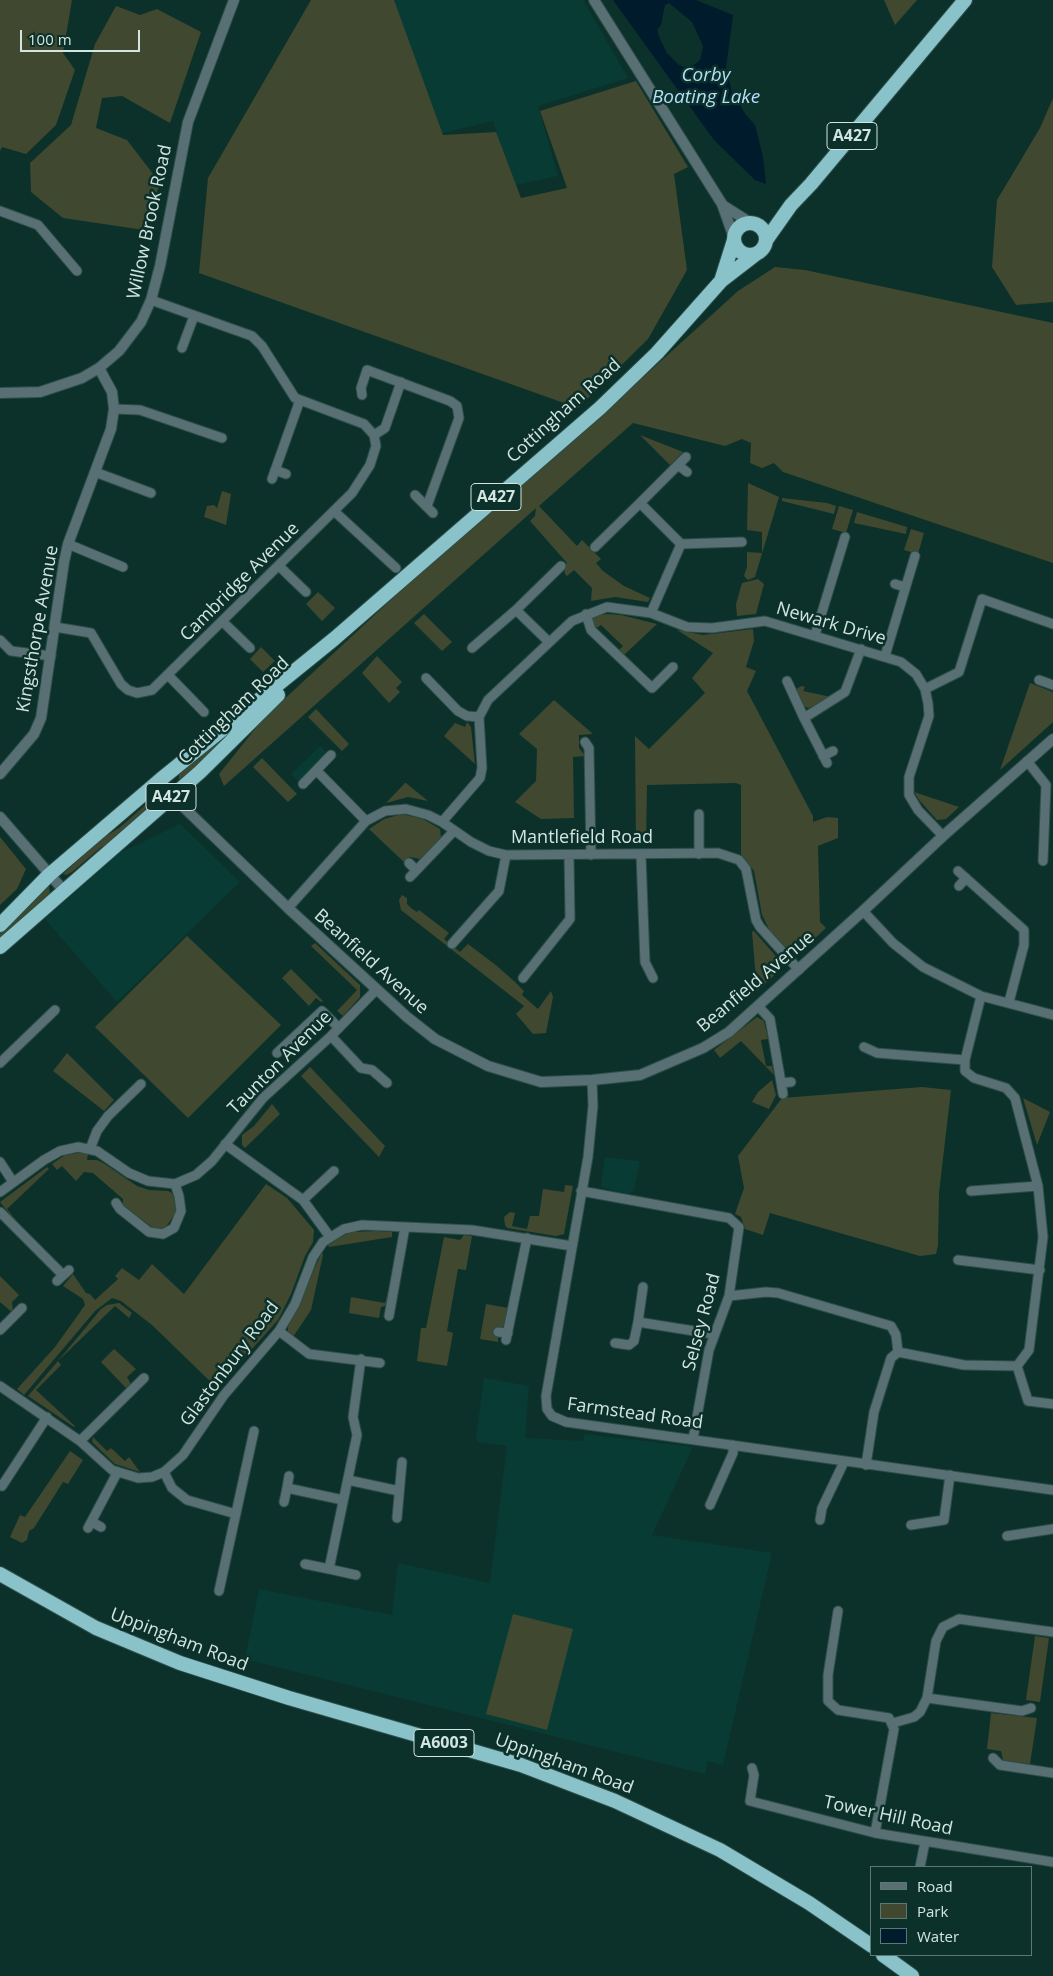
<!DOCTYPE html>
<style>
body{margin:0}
#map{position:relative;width:1053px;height:1976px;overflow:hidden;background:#0c312b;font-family:"Open Sans",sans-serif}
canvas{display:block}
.legend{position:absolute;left:870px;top:1866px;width:162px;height:90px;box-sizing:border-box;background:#0c312b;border:1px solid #5b7973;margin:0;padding:6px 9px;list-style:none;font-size:15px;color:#d2e5e0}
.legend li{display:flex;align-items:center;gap:10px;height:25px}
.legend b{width:25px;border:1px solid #5b7973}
.scale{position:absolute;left:20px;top:30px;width:120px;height:22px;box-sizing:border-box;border:2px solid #d2e5e0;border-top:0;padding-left:6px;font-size:15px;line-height:18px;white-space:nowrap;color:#d2e5e0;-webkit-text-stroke:4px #0c312b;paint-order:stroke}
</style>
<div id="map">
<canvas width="1053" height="1976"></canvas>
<ul class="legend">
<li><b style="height:6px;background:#586f73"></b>Road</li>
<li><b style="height:14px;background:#40482f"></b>Park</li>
<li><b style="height:14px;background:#001b2c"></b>Water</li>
</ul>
<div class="scale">100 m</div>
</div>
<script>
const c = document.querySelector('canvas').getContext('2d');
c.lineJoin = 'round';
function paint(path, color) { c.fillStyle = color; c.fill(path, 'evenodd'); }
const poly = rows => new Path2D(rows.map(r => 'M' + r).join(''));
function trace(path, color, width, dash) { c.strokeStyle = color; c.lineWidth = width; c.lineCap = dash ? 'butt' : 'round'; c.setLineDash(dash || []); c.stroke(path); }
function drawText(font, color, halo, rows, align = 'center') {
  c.font = font + ' "Open Sans",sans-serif'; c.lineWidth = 5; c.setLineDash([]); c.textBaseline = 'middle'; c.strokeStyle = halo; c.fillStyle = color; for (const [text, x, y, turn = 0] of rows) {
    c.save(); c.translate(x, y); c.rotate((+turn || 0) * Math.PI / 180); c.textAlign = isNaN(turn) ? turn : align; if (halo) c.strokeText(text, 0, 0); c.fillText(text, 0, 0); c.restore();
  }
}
paint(poly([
 [392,0,583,0,628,78,538,106,558,176,511,186,493,121,430,136],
 [320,746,328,754,299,782,291,774],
 [180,824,240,882,117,1002,45,919,120,853],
 [605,1157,640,1161,634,1190,629,1194,601,1187],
 [484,1378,529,1386,525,1438,583,1441,585,1434,693,1447,652,1535,772,1553,723,1765,708,1761,705,1774,245,1659,259,1589,392,1615,398,1563,490,1583,507,1446,478,1442,476,1439]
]), '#083b34');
paint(poly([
 [0,0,72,0,63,53,75,70,56,125,26,154,2,147,0,151],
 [311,0,394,0,443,135,496,132,521,198,567,188,540,111,636,81,688,167,674,174,687,270,648,339,578,408,199,273,208,178],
 [884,0,917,0,895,25],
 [116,6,140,15,157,9,201,32,170,123,122,96,102,98,96,128,127,140,160,183,144,230,63,218,31,192,30,163,71,125,95,44],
 [1053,98,1053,302,1016,305,992,267,997,200,1040,128],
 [775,267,805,270,1053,323,1053,563,783,472,774,463,762,468,750,463,751,443,742,439,725,446,633,423,539,506,577,546,582,540,601,559,596,563,603,571,624,586,650,598,648,602,615,597,591,601,592,588,574,570,567,576,565,574,564,566,567,563,530,521,535,516,536,508,224,786,219,774,263,719,410,582,596,420,738,291],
 [640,435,683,452,670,465],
 [748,483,779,497,755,577,748,580,744,576,747,567,747,552,762,553,762,532,747,530],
 [222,491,231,494,226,525,204,517,207,506,214,505,217,508],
 [782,498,827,503,836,506,834,514,782,501],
 [839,506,853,510,846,533,832,529],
 [857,512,907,527,906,534,854,523],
 [911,529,924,533,918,554,904,550],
 [758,579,764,584,756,614,737,616,736,604,742,583],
 [318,592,335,608,322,621,306,604],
 [424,614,452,642,442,651,414,623],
 [607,614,621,615,657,624,623,656,618,651,623,646,601,625,595,629,591,621,594,616],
 [753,629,754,641,746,667,756,671,747,691,813,816,813,822,827,817,838,818,838,838,818,846,820,922,826,928,800,952,792,952,786,948,770,931,762,915,754,871,741,854,741,785,736,783,647,785,646,845,636,844,635,736,649,749,705,693,692,678,713,653,677,630,703,635],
 [261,647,275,661,263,672,250,659],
 [377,656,402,682,396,688,400,692,389,703,362,673],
 [1030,683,1053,692,1053,722,1000,770],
 [801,686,805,687,803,691,831,697,809,708,802,706,795,690],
 [271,694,181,782,179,781,179,771],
 [554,700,593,734,579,735,579,748,585,756,573,757,574,818,541,819,515,802,536,781,537,749,519,734],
 [316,709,349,744,342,751,308,717],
 [467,722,471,727,475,764,444,736,455,723,465,727],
 [262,758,297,794,288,802,253,767],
 [405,783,406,783,428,801,408,797,386,803],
 [914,792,959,807,946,819,937,820,919,800],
 [151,800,157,801,120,836,100,848,72,872,66,875,63,874,98,841,119,828],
 [402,814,423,819,440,829,441,838,420,859,410,857,405,863,369,829,384,819],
 [0,837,26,869,17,889,0,905],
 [49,885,50,896,0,938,0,931],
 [402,895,407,898,407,904,411,908,417,912,419,910,449,933,444,939,460,952,468,944,497,966,515,982,524,991,522,995,538,1009,551,991,553,997,546,1033,533,1034,516,1014,524,1006,401,910,399,900],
 [754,931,780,961,779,971,757,991,752,932],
 [187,936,281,1025,188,1118,95,1027],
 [315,943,360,985,360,997,343,1016,337,1011,357,990,311,946],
 [291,969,323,1001,321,1002,316,998,309,1006,282,978],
 [757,1017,764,1021,768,1039,761,1040,766,1066,772,1066,774,1075,741,1041,720,1058,714,1050],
 [67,1053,114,1100,104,1111,53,1071],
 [310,1067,385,1146,379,1157,301,1076],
 [772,1080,776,1095,769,1109,752,1102,758,1092],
 [922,1087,951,1090,939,1193,938,1245,936,1254,920,1256,770,1213,763,1235,745,1229,741,1217,735,1214,744,1188,738,1156,782,1098],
 [1023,1098,1050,1112,1037,1145],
 [272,1104,280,1114,245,1148,242,1145,242,1135,254,1126],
 [83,1152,88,1154,87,1160,97,1160,105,1164,137,1186,149,1190,168,1191,172,1193,176,1204,175,1214,163,1231,153,1228,123,1205,123,1199,93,1173,84,1172,76,1181,62,1166,57,1170,52,1164,65,1155],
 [47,1167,49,1169,7,1209,19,1224,18,1224,0,1202],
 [266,1184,287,1198,314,1230,313,1242,305,1256,291,1294,278,1320,217,1388,152,1325,121,1301,112,1298,95,1311,24,1395,17,1389,55,1347,85,1305,83,1299,63,1286,73,1274,86,1293,90,1294,95,1300,118,1279,115,1276,122,1268,139,1280,152,1264,184,1294],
 [565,1185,573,1186,564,1234,556,1236,507,1228,505,1225,504,1217,510,1212,515,1213,512,1226,527,1229,530,1216,539,1216,543,1189,564,1192],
 [376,1231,392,1232,392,1237,329,1247,328,1245,350,1232],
 [464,1235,472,1236,466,1270,458,1269,447,1331,453,1333,447,1366,417,1361,421,1328,426,1328,444,1237,460,1240],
 [322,1252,323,1255,311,1310,293,1337,288,1333,288,1327],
 [0,1276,19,1295,12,1302,13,1313,0,1302],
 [387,1296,390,1296,388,1305,381,1307,379,1318,349,1313,351,1297,385,1303],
 [119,1303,132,1313,129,1318,115,1306,58,1361,101,1309,107,1305],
 [486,1304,508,1308,504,1328,498,1328,498,1342,480,1339],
 [114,1349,136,1369,127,1377,131,1384,126,1388,101,1362],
 [58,1361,61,1365,36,1390,75,1426,74,1427,28,1396],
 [93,1437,107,1451,111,1448,125,1461,129,1457,140,1472,115,1464,92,1442],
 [70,1451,83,1460,68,1484,63,1482,34,1528,29,1531,27,1540,22,1543,10,1537,20,1515,25,1517],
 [513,1614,573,1629,547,1730,486,1714],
 [1035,1636,1049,1638,1040,1702,1026,1700],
 [991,1713,1037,1718,1030,1764,1006,1762,1003,1760,1001,1751,987,1749]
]), '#40482f');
paint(poly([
 [613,0,696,0,733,15,726,68,732,92,746,115,755,125,763,157,766,184,755,180,714,140],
 [669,3,692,22,703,46,700,60,694,65,684,67,679,65,667,53,660,39,657,30,661,25,665,5]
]), '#001b2c');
const minor = poly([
 [0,211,38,225,77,271],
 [151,300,252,336,262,346,295,398,364,424,374,435],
 [182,348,194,316],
 [362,395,361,388,367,370,450,401,457,406,459,418,427,506],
 [114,409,140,410,222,438],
 [678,465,687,472],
 [275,470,286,474],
 [95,472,151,493],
 [272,479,300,400],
 [415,495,433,513],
 [334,511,396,568],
 [68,544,123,567],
 [681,544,640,503,686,457],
 [595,547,640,503],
 [279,566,306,592],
 [895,584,905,587],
 [516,610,561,566],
 [651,613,681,544,742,542],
 [586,614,591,630,652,688,673,667],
 [223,622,250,648],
 [55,627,91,633,121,684,128,690,137,693,152,690,352,493,370,465,376,446,374,435,385,428,401,382],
 [815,635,845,537],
 [0,640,11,651,51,656],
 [472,648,516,610,549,642],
 [885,656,915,556],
 [169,676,204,712],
 [426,678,458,711,467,716,479,717],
 [1039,680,1053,685],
 [787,681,804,718],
 [925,689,959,672,982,599,1053,624],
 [585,742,589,748,591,855],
 [823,756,833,751],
 [1027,761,1046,785,1043,861],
 [827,763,804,718,845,692,861,649],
 [317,771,366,821],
 [303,784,331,755],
 [442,822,480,778,482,768,479,717,488,700,572,621,607,607,651,613,687,627,712,628,765,621,901,662,916,674,925,689,928,703,929,716,909,777,909,795,918,810,943,836],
 [699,854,699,814],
 [641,855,645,962,653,978],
 [409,863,416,870],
 [958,871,1024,930,1024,945,1009,1002],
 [410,877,454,831],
 [959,886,966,878],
 [288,908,366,821,385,811,406,809,428,815,442,822,471,842,489,851,506,855,718,853,739,860,746,869,756,920,760,927,799,970],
 [863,911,893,943,923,967,981,996,1053,1015],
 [452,944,499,891,506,855],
 [523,978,570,919,569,855],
 [758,1006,770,1019,783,1094],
 [331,1036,361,1068,372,1070,387,1083],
 [864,1047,877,1053,965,1060],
 [277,1053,322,1011,339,1028],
 [0,1063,55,1010],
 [592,1080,593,1106,588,1157,546,1396,547,1409,552,1416,566,1422,1053,1490],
 [781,1083,791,1082],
 [225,1144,303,1200,330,1237],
 [90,1149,97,1131,108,1116,141,1084],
 [0,1162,13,1182],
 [581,1191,729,1218,739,1227,729,1296,709,1350,693,1439],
 [971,1191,1038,1186],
 [0,1192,44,1160,60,1151,78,1147,97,1151,129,1173,148,1181,175,1184,196,1175,212,1161,263,1098,331,1036,376,990],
 [303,1200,334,1171],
 [116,1203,120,1209,149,1232,163,1234,174,1228,181,1211,179,1196,175,1184],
 [0,1212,63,1275],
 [958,1260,1040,1270],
 [57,1281,69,1270],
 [729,1296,766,1292,778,1293,891,1326,896,1335,898,1352],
 [389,1316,405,1227],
 [638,1322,643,1287],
 [0,1330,22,1308],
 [279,1331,309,1354,380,1363],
 [498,1332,508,1333],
 [506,1340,527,1238],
 [615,1343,629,1345,634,1341,638,1322,713,1334],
 [1017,1366,1028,1401,1053,1404],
 [0,1386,80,1441,112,1470,138,1478,152,1477,164,1472,183,1455,224,1395,279,1331,295,1304,313,1257,323,1242,344,1229,362,1225,472,1230,572,1246],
 [80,1441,144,1378],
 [866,1465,874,1412,891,1358,898,1352,964,1365,1017,1366,1029,1350,1043,1237,1038,1186,1015,1098,1006,1088,974,1078,965,1071,965,1060,981,996],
 [164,1472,172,1488,187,1500,236,1514],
 [348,1480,399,1491],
 [0,1485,2,1486,47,1417],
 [287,1488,289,1476],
 [284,1502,287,1488,343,1500],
 [710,1505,733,1453,733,1445],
 [397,1518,402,1462],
 [820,1520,822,1508,844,1462],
 [92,1522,101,1527],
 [911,1525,944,1520,950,1475],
 [88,1528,117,1473],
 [1007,1536,1053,1529],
 [305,1564,329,1569,357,1435,353,1417,361,1359],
 [329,1569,356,1575],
 [219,1591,254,1431],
 [838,1611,828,1675,828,1701,838,1710,889,1718,894,1729,875,1833],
 [1031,1708,1022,1711,927,1698,936,1641,943,1627,959,1619,1053,1632],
 [893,1723,914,1717,920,1712,927,1698],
 [993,1758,1000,1765,1053,1773],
 [752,1768,754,1775,750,1801,875,1833,1053,1862],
 [920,1867,925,1842]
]);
const tertiary = poly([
 [594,0,722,204,734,238],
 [724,206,751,223],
 [0,393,40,392,82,378,99,368,119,351,141,322,151,300,160,266,188,122,234,0],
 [0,774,34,734,41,718,64,562,68,544,111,429,114,409,112,392,99,368],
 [160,780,172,796,288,908,407,1017,435,1039,488,1066,541,1082,592,1080,640,1075,703,1048,729,1032,863,911,943,836,1053,739],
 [0,817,65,892]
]);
const trunk = poly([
 '734 239a16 16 0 1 1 32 0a16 16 0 1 1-32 0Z',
 [767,239,791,205,811,184,965,0],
 [721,281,734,240],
 [0,925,49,875,160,780,334,639,600,408,657,353,721,281,756,254],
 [0,947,200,772,278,695],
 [0,1574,96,1628,180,1663,289,1698,521,1765,615,1801,720,1850,809,1903,872,1946],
 [883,1955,912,1976]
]);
trace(minor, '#2c4e48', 11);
trace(tertiary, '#2c4e48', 12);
trace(trunk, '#2c4e48', 16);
trace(minor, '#586f73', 9);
trace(tertiary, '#586f73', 10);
trace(trunk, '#8ac2ca', 14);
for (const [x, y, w] of [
 [852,136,50],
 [496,497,50],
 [171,797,50],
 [444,1743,60]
]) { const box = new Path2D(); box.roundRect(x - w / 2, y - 13.5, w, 27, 4); c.fillStyle = '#0c312b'; c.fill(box); trace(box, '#d2e5e0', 1); }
drawText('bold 16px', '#d2e5e0', null, [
 ["A427",852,136],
 ["A427",496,497],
 ["A427",171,797],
 ["A6003",444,1743]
]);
drawText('18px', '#d2e5e0', '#0c312b', [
 ["Willow Brook Road",150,222,-78],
 ["Cottingham Road",564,411,-42],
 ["Cambridge Avenue",240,582,-45],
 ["Newark Drive",831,624,16],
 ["Kingsthorpe Avenue",38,629,-80],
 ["Cottingham Road",234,711,-44],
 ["Mantlefield Road",582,838],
 ["Beanfield Avenue",371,962,42],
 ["Beanfield Avenue",756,982,-40],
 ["Taunton Avenue",280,1063,-45],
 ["Selsey Road",702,1322,-75],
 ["Glastonbury Road",230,1364,-53],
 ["Farmstead Road",635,1414,8],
 ["Uppingham Road",179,1640,21],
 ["Uppingham Road",564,1764,20],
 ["Tower Hill Road",888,1816,12]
]);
drawText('italic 19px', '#b5def8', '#0c312b', [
 ["Corby",706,76],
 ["Boating Lake",706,98]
]);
</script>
